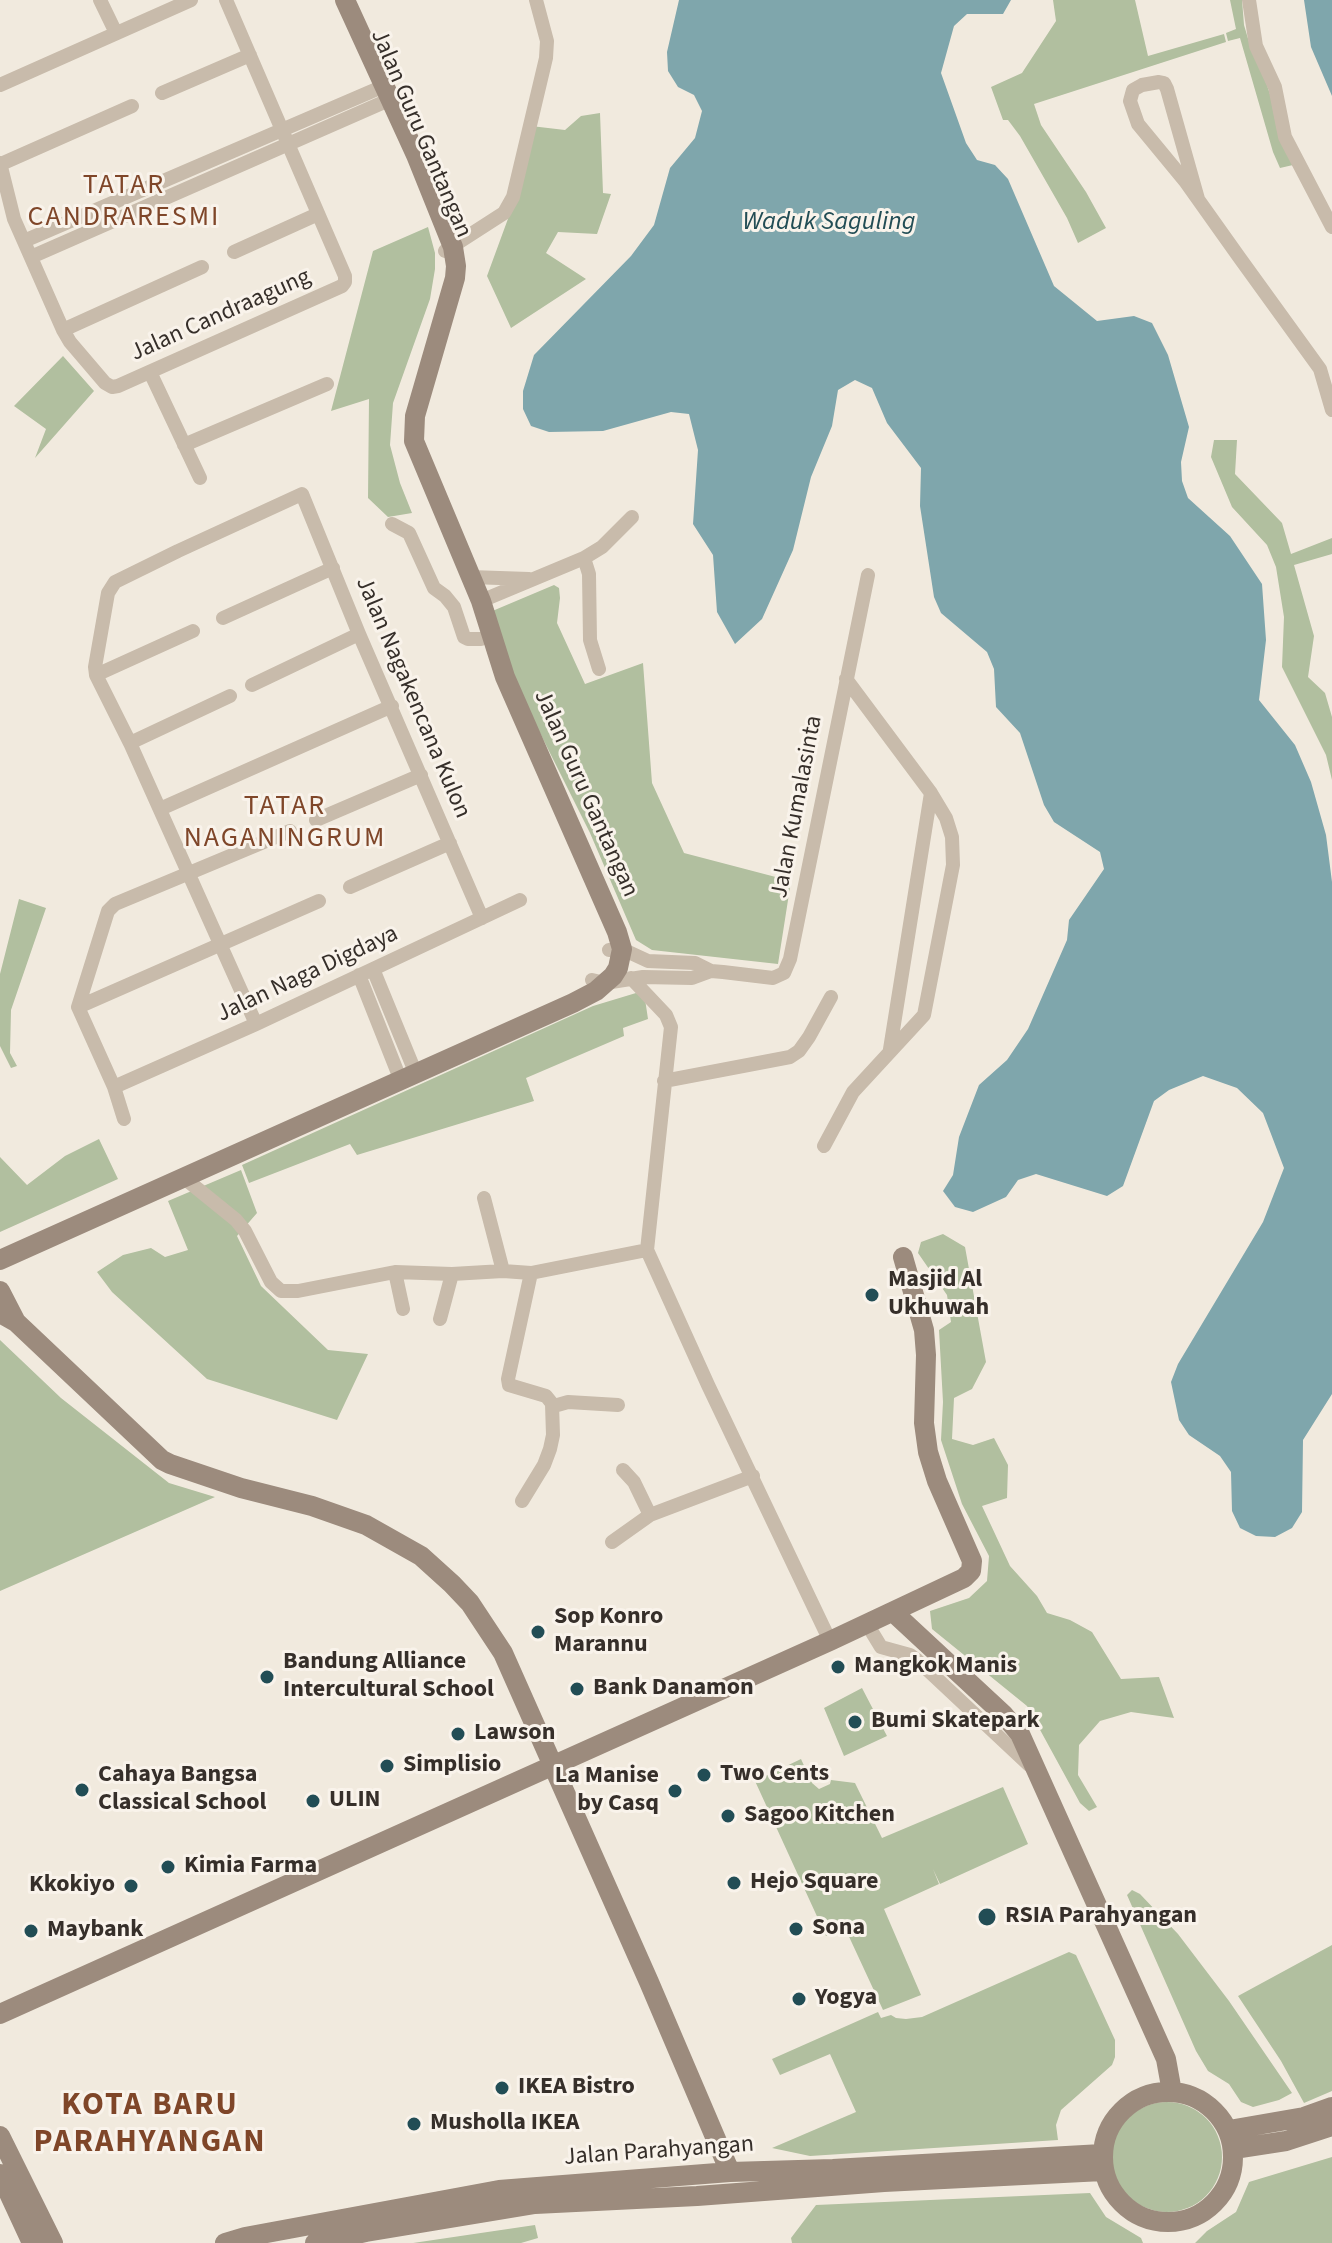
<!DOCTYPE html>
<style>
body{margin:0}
canvas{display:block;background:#f1eade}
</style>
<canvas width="1332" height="2243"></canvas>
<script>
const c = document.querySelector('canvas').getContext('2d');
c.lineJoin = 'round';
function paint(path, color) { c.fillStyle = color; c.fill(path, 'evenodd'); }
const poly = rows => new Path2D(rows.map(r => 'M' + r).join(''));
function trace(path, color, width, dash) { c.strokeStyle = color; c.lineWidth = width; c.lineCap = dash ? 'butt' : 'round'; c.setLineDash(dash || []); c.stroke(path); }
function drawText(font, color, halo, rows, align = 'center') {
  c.font = font + ' "Source Sans 3",sans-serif'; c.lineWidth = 6; c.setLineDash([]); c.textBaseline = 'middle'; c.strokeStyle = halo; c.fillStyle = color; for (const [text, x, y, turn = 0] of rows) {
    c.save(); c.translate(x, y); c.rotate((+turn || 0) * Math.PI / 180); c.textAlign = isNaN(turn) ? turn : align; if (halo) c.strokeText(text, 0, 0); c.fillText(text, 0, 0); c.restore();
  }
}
paint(poly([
 [1053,0,1135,0,1148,56,1224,34,1226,42,1034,104,1041,125,1086,192,1106,228,1078,243,1067,218,1020,136,1008,120,1003,120,991,87,1022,73,1056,21],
 [1230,0,1242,0,1244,25,1249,42,1267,85,1293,165,1280,168,1273,152,1240,38,1228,41,1226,33,1236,29],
 [600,113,603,193,611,194,597,234,558,232,546,253,586,279,511,328,487,276,509,216,531,126,565,130,581,116],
 [428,227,435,253,435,269,430,299,393,403,390,445,400,483,412,513,388,517,368,498,369,399,331,411,373,251],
 [63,356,94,391,35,458,46,429,14,406],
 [1214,440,1237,440,1235,474,1282,523,1291,554,1332,538,1332,554,1294,565,1314,636,1308,677,1325,693,1332,717,1332,780,1326,755,1282,667,1284,617,1276,567,1267,545,1232,507,1211,457],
 [554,585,559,588,560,598,557,623,585,684,643,663,652,783,684,853,791,881,778,964,652,950,636,940,590,833,521,695,490,612],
 [19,899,46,908,11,1010,10,1053,17,1066,11,1068,0,1046,0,974],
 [636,993,645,999,648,1019,623,1028,624,1036,526,1078,534,1101,357,1155,350,1144,249,1183,242,1165,593,1006],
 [99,1139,118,1179,0,1232,0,1157,27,1185,65,1156],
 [241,1170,257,1213,237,1236,261,1286,328,1350,368,1354,337,1420,207,1379,112,1292,97,1272,123,1255,151,1248,165,1257,188,1250,168,1201],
 [943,1234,965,1247,986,1362,972,1389,954,1398,952,1439,973,1445,994,1438,1008,1465,1007,1498,982,1506,1010,1566,1037,1596,1047,1613,1070,1620,1092,1632,1121,1679,1159,1677,1174,1718,1131,1712,1100,1721,1079,1745,1078,1775,1097,1807,1089,1811,1080,1803,1027,1706,932,1629,930,1611,969,1598,987,1581,989,1556,962,1504,941,1440,943,1402,939,1330,951,1322,947,1295,918,1253,921,1242],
 [0,1340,61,1398,169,1483,215,1497,0,1591],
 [862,1688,887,1736,844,1756,824,1708],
 [801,1759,812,1783,819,1789,830,1784,831,1780,855,1783,882,1838,1003,1787,1028,1844,940,1884,933,1869,939,1884,884,1909,921,1995,883,2010,845,1928,826,1936,755,1781],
 [1132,1890,1140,1894,1178,1934,1229,2001,1292,2093,1279,2100,1253,2107,1241,2102,1229,2084,1208,2071,1196,2051,1127,1895],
 [1332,1945,1332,2091,1304,2103,1281,2061,1238,1996],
 [1069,1952,1076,1955,1115,2040,1115,2057,1112,2065,1061,2110,1056,2125,1058,2140,810,2156,772,2148,856,2112,830,2054,780,2075,772,2059,878,2012,881,2018,891,2015,896,2018,906,2019,922,2017],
 '1112 2157a55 55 0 1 1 110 0a55 55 0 1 1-110 0Z',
 [1332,2157,1332,2243,1195,2243,1207,2231,1236,2212,1249,2182],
 [1090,2193,1106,2217,1141,2238,1143,2243,792,2243,791,2238,816,2205],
 [535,2225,538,2238,521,2243,413,2243]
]), '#b1bf9f');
paint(poly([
 [679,0,1011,0,1003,14,967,14,954,26,941,73,966,143,977,160,995,165,1008,179,1054,286,1097,321,1134,316,1152,323,1168,355,1189,427,1181,462,1182,481,1188,498,1230,536,1262,584,1266,640,1259,700,1295,745,1311,782,1326,835,1332,882,1332,1394,1303,1440,1302,1512,1292,1528,1275,1537,1256,1536,1240,1528,1232,1511,1231,1472,1220,1456,1189,1435,1179,1420,1171,1382,1178,1364,1263,1222,1284,1168,1263,1113,1237,1088,1203,1076,1169,1090,1154,1101,1123,1186,1107,1196,1036,1174,1018,1180,1006,1197,973,1212,955,1207,943,1191,953,1175,959,1137,979,1085,1007,1060,1028,1029,1067,940,1069,920,1104,869,1100,852,1054,822,1044,805,1020,733,996,707,994,669,987,652,941,613,934,597,920,506,921,468,887,423,872,388,855,380,838,390,832,426,811,477,793,550,762,619,735,644,717,612,713,555,693,524,698,450,689,414,671,412,603,431,549,432,531,426,523,409,523,391,534,355,631,256,654,225,670,168,695,138,702,111,694,95,678,87,668,71,667,52],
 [1304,0,1332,0,1332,96,1311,47]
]), '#7fa6ac');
trace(poly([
 [100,0,116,33],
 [1249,0,1256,46,1275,87,1285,137,1332,227],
 [0,85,191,0],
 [162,93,250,55],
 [0,163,14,219,63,330,70,342,105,383,112,387,118,386,342,286,345,282,345,276,226,0],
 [1,164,132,106],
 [1198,199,1167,89,1164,83,1159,82,1142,85,1133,90,1130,101,1138,124,1185,181,1239,257,1320,369,1332,410],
 [24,241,384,86],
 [445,251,504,213,513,197,546,58,547,41,536,0],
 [234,252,318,214],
 [31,257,391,99],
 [63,330,202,267],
 [150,372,200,478],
 [184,445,327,384],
 [392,524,409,533,434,588,445,596,454,607,464,637,468,639,481,639],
 [584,558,589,574,590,640,599,669],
 [470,577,529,579],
 [481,601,584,558,602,547,632,517],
 [223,618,333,568],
 [96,675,193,631],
 [252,685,359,634],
 [130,743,230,696],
 [160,809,392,706],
 [316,820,421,775],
 [350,887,450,843],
 [609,950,622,949,648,961,695,963,711,971,723,972,773,978,784,973,790,959,868,575],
 [373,969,416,1074],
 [359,975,401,1081],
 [631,978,666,1015,671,1027,647,1250],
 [592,980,605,983,643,977,692,978,711,971],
 [78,1007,319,901],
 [256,1024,130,743,96,675,95,667,108,593,115,582,178,551,302,494,359,634,482,918],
 [890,1049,931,793],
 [664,1081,790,1057,799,1051,809,1037,831,997],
 [114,1087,256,1024,520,900],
 [124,1119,114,1087,78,1007,108,911,115,904,290,831],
 [824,1146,853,1092,924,1015,953,865,952,837,946,818,931,793,846,679],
 [183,1177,236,1220,245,1231,271,1282,281,1291,298,1291,395,1272,452,1274,503,1271,531,1273,647,1250,708,1385,830,1641],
 [484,1198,503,1271],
 [395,1272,403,1309],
 [531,1273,508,1379,509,1385,546,1396,554,1406,568,1402,618,1405],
 [440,1319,452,1274],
 [623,1470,634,1482,650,1515],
 [522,1501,544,1465,550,1449,553,1435,552,1404],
 [612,1542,650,1515,753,1476],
 [867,1624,881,1647,910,1655,917,1660,1029,1765]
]), '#c8bbab', 14);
trace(poly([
 [0,1260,573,1003,596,991,613,976,618,968,622,949,617,932,505,677,481,601,414,441,415,416,455,278,456,266,453,247,416,155,345,0],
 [0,1291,16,1322],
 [0,1313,16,1322,162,1460,170,1464,241,1488,312,1506,366,1525,421,1556,452,1584,470,1603,503,1653,649,1982,730,2172],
 [893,1612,1003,1714,1020,1734,1166,2059,1172,2092],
 [0,2014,830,1641,964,1578,971,1571,972,1561,937,1481,928,1452,924,1423,926,1355,924,1330,903,1257],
 '1103 2157a65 65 0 1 1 130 0a65 65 0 1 1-130 0Z',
 [1229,2130,1304,2117,1332,2107],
 [0,2136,53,2243],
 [1234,2149,1286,2141,1332,2126],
 [0,2174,32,2243],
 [225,2243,245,2237,499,2190,730,2172,833,2169,1102,2154],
 [315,2243,366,2232,535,2204,697,2196,884,2182,1103,2171]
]), '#9c8b7d', 20);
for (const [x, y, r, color] of [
 [872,1295,8,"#224d55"],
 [538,1632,8,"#224d55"],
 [838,1667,8,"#224d55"],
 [267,1677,8,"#224d55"],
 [577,1689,8,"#224d55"],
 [855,1722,8,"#224d55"],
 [458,1734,8,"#224d55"],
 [387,1766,8,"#224d55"],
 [704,1775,8,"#224d55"],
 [82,1790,8,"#224d55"],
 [675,1791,8,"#224d55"],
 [313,1801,8,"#224d55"],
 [728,1816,8,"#224d55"],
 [168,1867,8,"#224d55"],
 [734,1883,8,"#224d55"],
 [131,1886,8,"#224d55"],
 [987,1917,10,"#224d55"],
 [796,1929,8,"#224d55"],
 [31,1931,8,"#224d55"],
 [799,1999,8,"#224d55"],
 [502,2088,8,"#224d55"],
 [414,2124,8,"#224d55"]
]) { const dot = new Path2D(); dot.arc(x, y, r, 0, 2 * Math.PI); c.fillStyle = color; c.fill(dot); trace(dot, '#f9f3eb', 3); }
drawText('24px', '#362f2a', '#f9f3eb', [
 ["Jalan Guru Gantangan",420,134,67],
 ["Jalan Candraagung",221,316,-24],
 ["Jalan Nagakencana Kulon",412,698,67],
 ["Jalan Guru Gantangan",585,794,66],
 ["Jalan Kumalasinta",798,807,-79],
 ["Jalan Naga Digdaya",308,975,-25],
 ["Jalan Parahyangan",659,2152,-4]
]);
drawText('bold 24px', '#362f2a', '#f9f3eb', [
 ["Masjid Al",888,1281],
 ["Ukhuwah",888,1309],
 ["Sop Konro",554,1618],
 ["Marannu",554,1646],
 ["Bandung Alliance",283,1663],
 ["Intercultural School",283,1691],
 ["Mangkok Manis",854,1667],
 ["Bank Danamon",593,1689],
 ["Bumi Skatepark",871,1722],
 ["Lawson",474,1734],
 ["Simplisio",403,1766],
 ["Two Cents",720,1775],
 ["Cahaya Bangsa",98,1776],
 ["Classical School",98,1804],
 ["La Manise",659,1777,"right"],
 ["by Casq",659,1805,"right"],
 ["ULIN",329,1801],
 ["Sagoo Kitchen",744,1816],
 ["Kimia Farma",184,1867],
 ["Hejo Square",750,1883],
 ["Kkokiyo",115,1886,"right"],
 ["RSIA Parahyangan",1005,1917],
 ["Sona",812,1929],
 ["Maybank",47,1931],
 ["Yogya",815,1999],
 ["IKEA Bistro",518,2088],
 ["Musholla IKEA",430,2124]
], 'left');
drawText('italic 26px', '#224d55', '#f9f3eb', [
 ["Waduk Saguling",829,223]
]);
c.letterSpacing = '2px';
drawText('28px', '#7f4629', '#f9f3eb', [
 ["TATAR",124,187],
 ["CANDRARESMI",124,219],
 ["TATAR",285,808],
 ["NAGANINGRUM",285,840]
]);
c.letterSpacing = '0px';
c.letterSpacing = '2px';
drawText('bold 32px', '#7f4629', '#f9f3eb', [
 ["KOTA BARU",150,2107],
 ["PARAHYANGAN",150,2144]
]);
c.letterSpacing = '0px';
</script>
